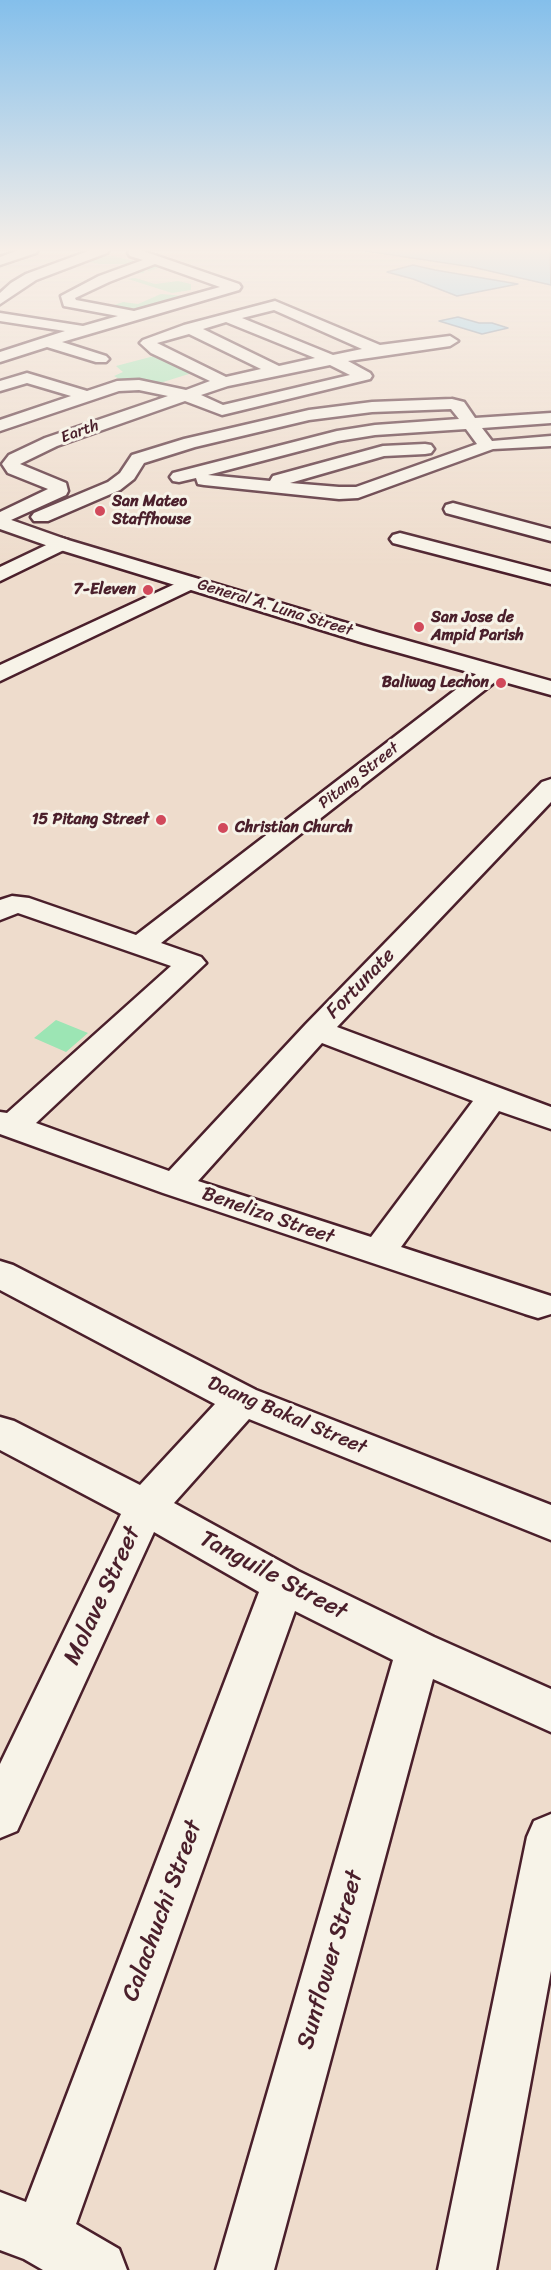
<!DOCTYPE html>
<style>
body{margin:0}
canvas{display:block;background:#eedccc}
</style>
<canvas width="551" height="2270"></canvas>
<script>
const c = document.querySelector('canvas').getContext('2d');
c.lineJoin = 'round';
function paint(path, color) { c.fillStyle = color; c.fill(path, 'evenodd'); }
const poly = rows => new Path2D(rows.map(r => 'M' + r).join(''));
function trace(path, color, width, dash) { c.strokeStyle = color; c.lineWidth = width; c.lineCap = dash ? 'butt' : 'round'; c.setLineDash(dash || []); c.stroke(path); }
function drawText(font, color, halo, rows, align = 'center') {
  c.font = font + ' Sriracha,sans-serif'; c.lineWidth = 6; c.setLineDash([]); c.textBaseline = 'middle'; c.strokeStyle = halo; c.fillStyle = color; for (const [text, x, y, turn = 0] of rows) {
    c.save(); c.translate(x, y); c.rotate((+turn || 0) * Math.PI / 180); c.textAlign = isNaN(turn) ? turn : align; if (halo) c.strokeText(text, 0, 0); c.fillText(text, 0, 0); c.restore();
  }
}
paint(poly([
 [92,255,114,256,134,261,160,260,168,264,149,271,145,269,144,273,128,274,136,264,99,264,85,261,82,257],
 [135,278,155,284,178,281,191,284,191,290,172,293,128,279],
 [161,294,185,296,182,302,145,312,106,308,123,302,138,304],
 [154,356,192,373,160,383,137,380,127,383,114,376,123,372,116,366],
 [56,1020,88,1033,66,1052,34,1038]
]), '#9ce5b4');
const water = poly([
 [359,250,550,250,551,285,472,267,359,250],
 [413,265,435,270,518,284,457,296,413,279,387,272,413,265],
 [458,317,479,323,492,323,508,328,482,334,439,321,458,317]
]);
paint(water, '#8fcff0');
trace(water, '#7389a1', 1.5);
const minor = poly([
 [19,250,38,250,36,253,0,265,0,257,19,250],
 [91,250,109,250,107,253,36,280,0,304,0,293,11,283,26,274,91,250],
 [130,250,140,250,239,284,241,287,239,290,62,342,106,356,109,359,106,362,96,362,47,347,0,362,0,352,65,331,0,321,0,313,83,326,118,316,64,306,61,296,99,276,143,260,130,256,128,253,130,250],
 [155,264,220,287,134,311,76,300,75,298,109,282,155,264],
 [275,301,380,345,450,336,458,341,450,346,348,361,370,373,372,376,370,379,222,415,185,401,57,446,20,464,66,483,68,491,66,495,0,525,0,512,48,489,8,473,2,464,9,455,45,438,168,396,139,390,119,391,0,431,0,420,71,396,27,383,0,391,0,381,27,373,87,391,117,381,139,380,186,390,210,381,151,353,140,343,143,340,184,325,275,301],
 [274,310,362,349,333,355,242,318,274,310],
 [226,322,315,358,279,366,203,329,226,322],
 [189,334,261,369,226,377,157,343,189,334],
 [330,365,350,375,223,405,201,395,228,386,330,365],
 [452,399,464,402,475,418,551,413,551,423,482,428,492,441,551,436,551,446,493,449,358,498,339,499,204,485,198,484,196,478,179,482,173,481,170,477,173,473,337,431,375,425,459,419,451,409,372,412,309,420,195,447,144,463,134,479,120,490,48,521,34,521,31,517,34,513,108,482,120,473,132,455,184,439,309,410,372,402,452,399],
 [466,429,477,444,356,487,339,487,290,483,384,456,425,454,431,453,434,449,431,445,425,444,383,446,273,476,270,481,208,475,338,441,375,435,466,429],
 [453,503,551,529,551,541,446,513,444,509,446,505,453,503],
 [400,533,551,572,551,584,393,543,390,539,393,535,400,533],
 [61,538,68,540,71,544,68,548,0,581,0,567,61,538],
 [190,577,197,579,200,583,197,587,0,681,0,665,190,577],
 [492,666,500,668,503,673,500,678,161,943,201,957,206,963,36,1123,169,1171,306,1024,542,782,551,779,551,802,337,1027,551,1107,551,1129,499,1111,401,1247,551,1296,551,1314,538,1318,525,1314,163,1193,0,1134,0,1112,7,1113,171,966,18,913,0,920,0,900,12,896,29,898,136,935,484,668,492,666],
 [322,1043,473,1101,371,1237,198,1181,322,1043],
 [0,1261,13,1265,256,1390,551,1505,551,1540,249,1419,174,1503,298,1571,434,1637,551,1689,551,1732,433,1679,274,2270,216,2270,393,1660,295,1611,76,2224,119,2249,127,2270,43,2270,24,2259,0,2250,0,2192,26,2202,259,1592,154,1532,17,1831,0,1838,0,1764,121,1514,0,1450,0,1417,14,1421,140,1485,215,1404,0,1290,0,1261],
 [551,1814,551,1971,496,2270,438,2270,527,1837,534,1821,551,1814]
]);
const major = poly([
 [0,516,68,540,380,633,551,681,551,695,364,643,54,548,0,529,0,516]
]);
trace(minor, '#4a1f2b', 5);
trace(major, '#4a1f2b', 5);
paint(minor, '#f7f3e8');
paint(major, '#f7f3e8');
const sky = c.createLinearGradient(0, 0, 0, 568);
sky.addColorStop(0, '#84bfeb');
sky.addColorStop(0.44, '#f7efe8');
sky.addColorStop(1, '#f7efe800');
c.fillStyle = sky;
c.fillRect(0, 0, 551, 568);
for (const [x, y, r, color] of [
 [100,511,6,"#d1495b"],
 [148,590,6,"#d1495b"],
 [419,627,6,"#d1495b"],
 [501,683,6,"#d1495b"],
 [161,820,6,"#d1495b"],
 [223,828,6,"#d1495b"]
]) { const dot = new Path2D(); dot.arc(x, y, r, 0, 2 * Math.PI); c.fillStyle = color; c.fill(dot); trace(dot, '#f7f3e8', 2); }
drawText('16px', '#4a1f2b', '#f7f3e8', [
 ["Earth",80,432,-20],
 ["General A. Luna Street",275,608,17],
 ["Pitang Street",359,776,-38]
]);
drawText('bold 16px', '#4a1f2b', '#f7f3e8', [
 ["San Mateo",112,502],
 ["Staffhouse",112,520],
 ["7-Eleven",136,590,"right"],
 ["San Jose de",431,618],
 ["Ampid Parish",431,636],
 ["Baliwag Lechon",489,683,"right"],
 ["15 Pitang Street",149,820,"right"],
 ["Christian Church",235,828]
], 'left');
drawText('20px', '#4a1f2b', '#f7f3e8', [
 ["Fortunate",361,984,-46],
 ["Beneliza Street",268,1216,19],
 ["Daang Bakal Street",287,1416,23]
]);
drawText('24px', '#4a1f2b', '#f7f3e8', [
 ["Tanguile Street",273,1576,28],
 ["Molave Street",103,1596,-65],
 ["Calachuchi Street",163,1911,-70],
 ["Sunflower Street",331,1960,-74]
]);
</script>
